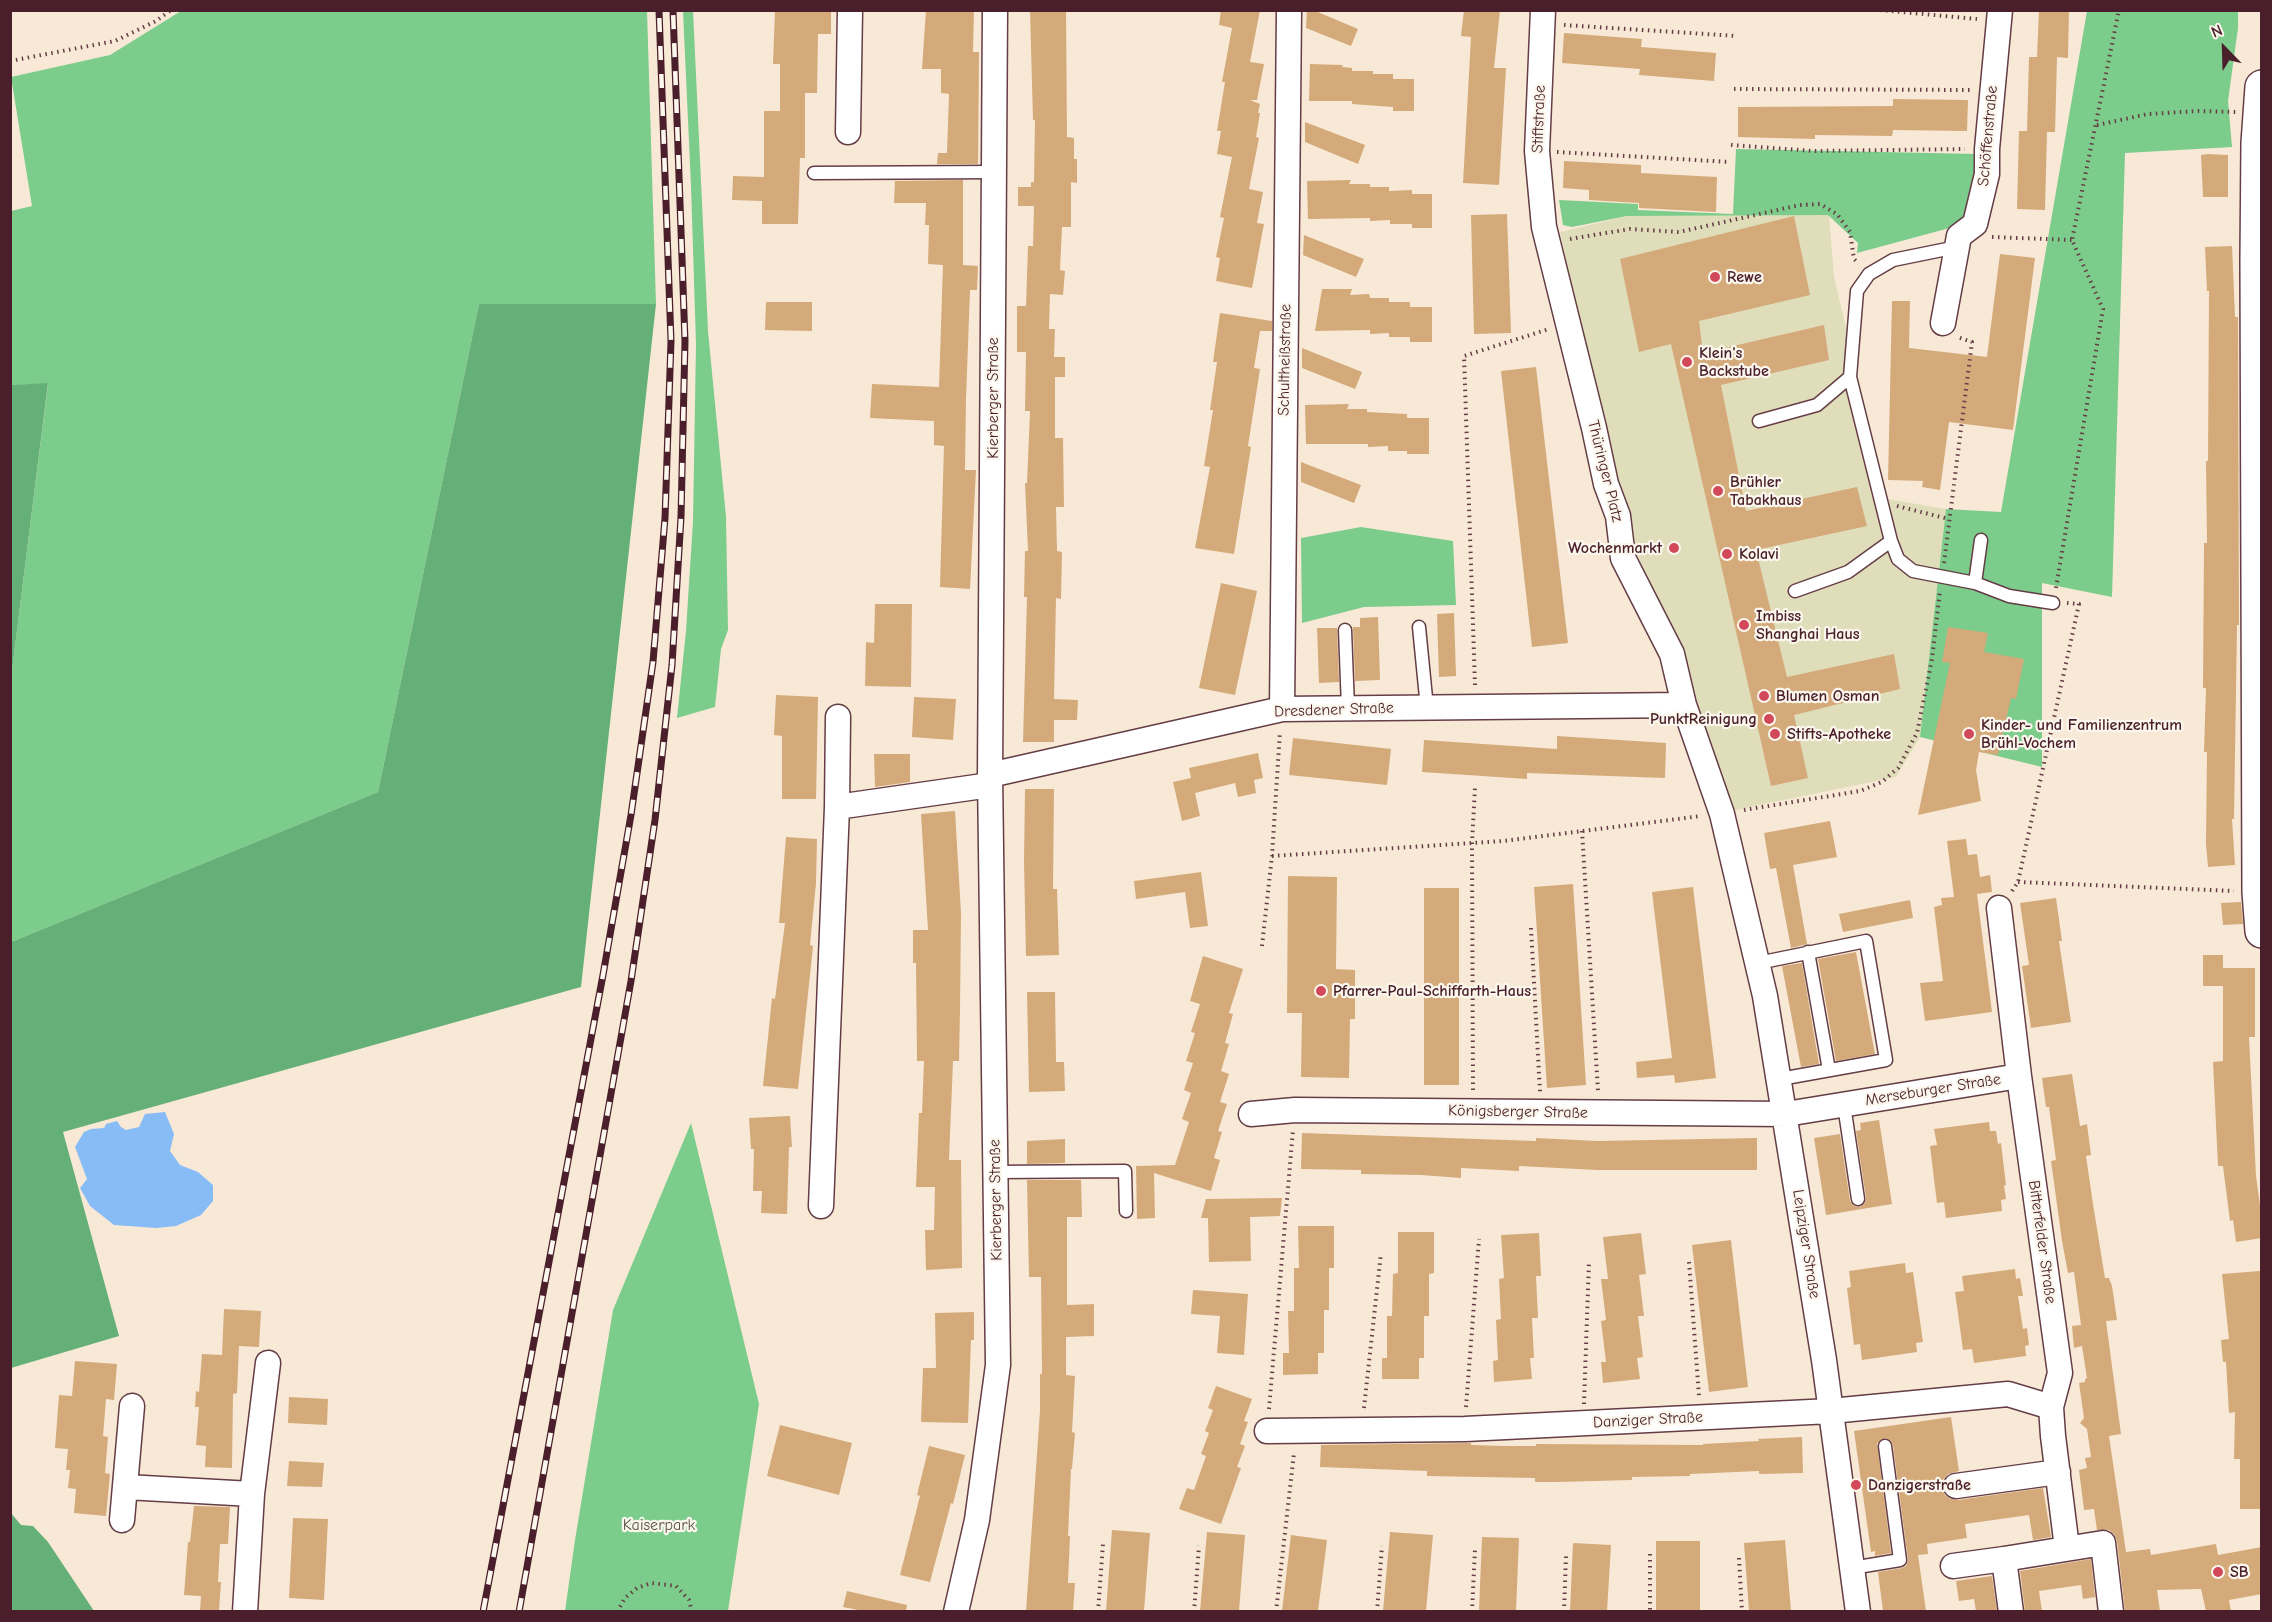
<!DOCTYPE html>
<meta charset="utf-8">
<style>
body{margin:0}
#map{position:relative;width:2272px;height:1622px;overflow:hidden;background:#f8e9d6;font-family:"Comic Neue",sans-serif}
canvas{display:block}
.frame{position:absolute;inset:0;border:12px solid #4a1f2b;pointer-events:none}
.north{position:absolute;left:2194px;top:18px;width:60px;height:60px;-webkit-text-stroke:4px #fbf7ec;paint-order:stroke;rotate:337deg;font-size:16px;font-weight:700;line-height:24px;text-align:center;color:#4a1f2b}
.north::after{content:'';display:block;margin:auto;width:21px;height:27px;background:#4a1f2b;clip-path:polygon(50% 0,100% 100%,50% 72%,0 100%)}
</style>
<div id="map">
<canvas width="2272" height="1622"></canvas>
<div class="frame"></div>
<div class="north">N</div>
</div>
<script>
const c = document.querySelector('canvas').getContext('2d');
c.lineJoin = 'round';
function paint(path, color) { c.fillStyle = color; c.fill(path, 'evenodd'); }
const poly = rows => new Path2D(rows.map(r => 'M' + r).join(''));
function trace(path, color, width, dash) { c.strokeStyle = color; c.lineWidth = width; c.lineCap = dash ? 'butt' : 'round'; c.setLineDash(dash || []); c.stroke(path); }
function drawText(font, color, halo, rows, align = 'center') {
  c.font = font + ' "Comic Neue",sans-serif'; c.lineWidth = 4.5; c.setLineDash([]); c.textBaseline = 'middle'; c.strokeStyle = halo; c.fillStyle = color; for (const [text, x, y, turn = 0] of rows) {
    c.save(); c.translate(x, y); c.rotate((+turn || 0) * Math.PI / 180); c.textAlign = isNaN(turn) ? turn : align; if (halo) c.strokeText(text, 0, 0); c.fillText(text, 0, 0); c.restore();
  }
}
paint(poly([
 [1829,214,1834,277,1887,499,1946,509,1920,737,1896,777,1730,811,1612,484,1560,232,1628,216]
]), '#e0ddbb');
paint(poly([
 [181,11,647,11,656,304,479,304,378,792,11,942,11,678,48,384,11,385,11,211,32,206,11,77,110,55],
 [693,11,708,331,726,517,728,630,721,649,715,707,677,718,686,631,693,521,696,344,691,186,683,11],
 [2087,11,2238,11,2238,28,2228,101,2232,147,2125,153,2112,597,2042,583,2042,767,1920,737,1946,509,2001,512],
 [1736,149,1978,154,1968,223,1857,253,1858,243,1828,215,1627,216,1572,227,1563,225,1559,200,1638,204,1638,210,1733,214],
 [1361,527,1453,541,1456,605,1364,607,1302,623,1301,538],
 [691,1123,759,1404,728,1611,565,1611,575,1540,613,1310]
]), '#7ccc8c');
paint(poly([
 [479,304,656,304,581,987,63,1132,119,1336,11,1368,11,942,378,792],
 [48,383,11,678,11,385],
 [11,1513,21,1525,33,1526,48,1542,94,1611,11,1611]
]), '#65b078');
paint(poly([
 [165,1112,174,1134,170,1151,180,1165,198,1172,213,1185,213,1201,201,1215,176,1226,156,1228,114,1225,90,1206,80,1188,87,1179,75,1147,84,1132,91,1129,104,1128,106,1124,117,1121,121,1127,126,1130,139,1127,145,1114]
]), '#87bcf6');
paint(poly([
 [775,10,831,10,831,34,818,34,817,93,805,93,805,158,800,158,798,224,762,224,762,201,732,200,733,176,764,177,764,111,780,111,780,64,773,64],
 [926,10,974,10,973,52,979,52,978,164,937,164,938,153,947,153,949,94,941,93,941,69,922,69],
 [1030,10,1066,10,1067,137,1074,138,1074,159,1077,159,1077,183,1071,182,1071,227,1062,227,1060,270,1065,271,1063,295,1050,294,1049,329,1055,329,1054,357,1065,357,1065,377,1055,377,1055,438,1063,438,1064,507,1056,507,1057,551,1062,552,1061,599,1056,598,1054,699,1078,700,1077,720,1054,720,1054,742,1023,742,1027,597,1024,597,1025,551,1028,551,1025,483,1027,483,1030,411,1025,411,1026,352,1017,352,1017,306,1026,306,1028,246,1033,246,1034,206,1018,206,1018,187,1031,187,1031,182,1034,182,1035,120,1033,120],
 [1221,10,1260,10,1250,62,1264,64,1257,100,1250,100,1260,104,1258,113,1260,113,1256,137,1259,138,1249,189,1263,192,1257,223,1264,224,1252,288,1216,281,1220,258,1216,257,1224,218,1220,217,1232,157,1217,154,1221,131,1217,131,1225,82,1222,82,1232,28,1219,25],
 [1307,10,1313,10,1358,29,1351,46,1306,28],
 [1464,10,1500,10,1494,68,1506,68,1499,185,1463,183,1471,37,1461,36],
 [2039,10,2069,10,2068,58,2057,57,2055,132,2047,132,2045,210,2017,209,2019,131,2027,131,2029,57,2037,57],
 [1564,33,1642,39,1641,47,1716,53,1714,81,1639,75,1640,69,1562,63],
 [1310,64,1343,65,1342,67,1352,68,1352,71,1373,71,1373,74,1393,74,1393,79,1414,79,1414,111,1393,111,1393,107,1352,104,1352,101,1309,101],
 [1893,99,1968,100,1967,131,1893,130,1892,136,1815,135,1815,139,1738,137,1738,107,1893,106],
 [1305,122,1365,145,1358,164,1305,142],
 [2208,154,2228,155,2228,197,2203,197,2201,155],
 [1564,161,1641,165,1641,173,1717,177,1716,212,1639,208,1639,203,1589,200,1589,190,1563,188],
 [963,180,963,265,978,266,977,290,970,290,966,399,965,470,976,470,970,589,940,587,944,446,934,445,934,421,870,418,872,384,939,387,943,265,928,264,929,225,925,225,926,203,894,203,895,181],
 [1351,180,1349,184,1370,184,1370,187,1389,187,1389,191,1412,190,1412,194,1432,194,1432,228,1412,228,1412,224,1390,224,1390,220,1370,221,1370,218,1308,219,1307,181],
 [1507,214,1511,333,1474,334,1471,215],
 [1794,216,1810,295,1699,321,1703,353,1824,325,1829,360,1721,385,1746,511,1857,487,1867,526,1756,550,1787,677,1894,654,1900,689,1794,715,1808,778,1771,786,1671,344,1639,352,1620,259],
 [1304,235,1364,259,1356,277,1303,255],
 [2232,246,2235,317,2238,317,2239,625,2237,625,2234,819,2232,819,2235,865,2208,867,2206,844,2207,752,2204,752,2206,688,2203,688,2204,543,2207,543,2206,461,2208,461,2209,291,2207,291,2205,247],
 [2000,254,2035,258,2013,430,1949,422,1940,490,1922,487,1923,481,1888,480,1892,301,1910,301,1909,348,1987,357],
 [1322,289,1352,289,1350,295,1369,294,1370,298,1389,298,1389,302,1410,302,1410,307,1432,307,1432,342,1410,342,1410,337,1389,337,1389,333,1370,334,1370,330,1315,331],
 [766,302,812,302,812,331,765,330],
 [1220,313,1272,321,1272,331,1260,331,1254,368,1260,369,1248,446,1251,447,1234,554,1195,548,1210,467,1204,466,1213,410,1210,410,1217,362,1213,362],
 [1302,348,1362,372,1355,389,1302,368],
 [1536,367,1568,643,1532,647,1501,371],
 [1349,404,1347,409,1367,409,1367,412,1407,414,1407,418,1429,418,1429,454,1407,454,1407,451,1388,451,1388,446,1368,447,1368,444,1306,444,1305,405],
 [1301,462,1361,485,1354,503,1301,482],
 [1221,583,1257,591,1235,695,1199,688],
 [875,604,912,604,911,687,865,686,866,642,874,643],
 [1454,613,1456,676,1439,677,1437,614],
 [1378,617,1380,680,1355,681,1353,627,1360,627,1360,618],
 [1948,627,1988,633,1984,652,2024,659,2016,699,2011,698,1998,755,1979,752,1976,770,1981,801,1918,815,1950,663,1942,662],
 [1317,628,1337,628,1339,682,1319,683],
 [776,695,818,697,816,799,782,799,782,736,774,735],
 [914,697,956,699,953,740,912,737],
 [1557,736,1666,743,1665,778,1527,773,1527,779,1422,772,1424,740,1557,749],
 [1293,738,1391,749,1387,785,1289,775],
 [1258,753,1263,778,1254,780,1256,793,1238,797,1235,783,1195,793,1200,816,1182,821,1173,782,1191,778,1189,768],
 [874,754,910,754,910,782,875,787],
 [1025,789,1054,789,1053,889,1057,889,1059,955,1026,956,1024,863],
 [955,811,961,913,960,1010,959,1061,953,1061,949,1160,961,1160,962,1268,926,1270,925,1230,934,1230,935,1187,916,1187,919,1113,922,1113,924,1061,917,1061,916,963,913,963,913,930,928,930,921,814],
 [1830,821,1837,857,1793,865,1807,944,1791,948,1776,868,1770,869,1764,833],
 [786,837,817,839,816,883,810,945,813,946,798,1089,763,1086,772,998,775,999,785,923,779,923],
 [1966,839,1968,855,1977,854,1980,877,1990,875,1992,892,1977,894,1992,1012,1925,1021,1920,983,1943,981,1934,907,1942,905,1941,898,1954,897,1947,841],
 [1201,872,1208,926,1190,928,1185,892,1136,899,1134,881],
 [1288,876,1337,877,1336,969,1355,970,1355,1019,1350,1019,1349,1078,1301,1077,1302,1013,1287,1013],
 [1573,884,1586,1085,1547,1088,1534,887],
 [1693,887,1716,1078,1675,1083,1674,1075,1637,1078,1636,1062,1672,1058,1652,892],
 [1424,888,1459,888,1459,1085,1424,1085],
 [2056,898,2062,941,2059,941,2071,1022,2031,1028,2022,966,2029,965,2020,903],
 [1910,900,1913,918,1843,932,1839,914],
 [2241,902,2243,924,2223,925,2221,903],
 [1856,952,1875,1054,1836,1061,1818,959],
 [2203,955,2223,955,2223,968,2255,968,2255,1037,2249,1037,2256,1176,2262,1220,2262,1238,2236,1242,2233,1220,2230,1221,2223,1166,2218,1166,2213,1062,2223,1061,2223,986,2203,986],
 [1203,956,1243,969,1229,1013,1233,1014,1225,1043,1229,1044,1221,1071,1229,1074,1220,1102,1227,1104,1218,1131,1222,1132,1214,1158,1220,1160,1211,1191,1154,1173,1155,1218,1137,1219,1136,1166,1175,1165,1189,1122,1182,1119,1191,1093,1184,1090,1193,1063,1186,1061,1195,1033,1191,1032,1200,1004,1190,1001],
 [1802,963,1819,1064,1801,1067,1782,966],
 [1027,992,1055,992,1056,1062,1064,1062,1065,1091,1029,1092],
 [2072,1074,2080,1126,2087,1124,2091,1155,2086,1156,2093,1204,2105,1278,2109,1278,2112,1286,2117,1320,2106,1321,2121,1434,2109,1436,2126,1552,2150,1549,2151,1555,2216,1544,2218,1555,2262,1547,2262,1594,2229,1600,2231,1611,2206,1611,2201,1589,2157,1590,2160,1611,2125,1611,2117,1541,2114,1534,2109,1530,2097,1530,2094,1509,2084,1510,2079,1470,2087,1468,2085,1458,2091,1457,2087,1429,2080,1423,2084,1418,2079,1383,2085,1382,2085,1379,2087,1378,2082,1346,2074,1348,2072,1326,2081,1325,2074,1272,2068,1273,2062,1241,2051,1161,2056,1160,2049,1107,2046,1107,2042,1078],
 [790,1116,792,1147,789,1147,787,1214,761,1213,762,1191,753,1191,754,1149,751,1149,749,1118],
 [1879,1120,1892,1204,1826,1215,1814,1138,1840,1134,1850,1201,1854,1206,1860,1207,1865,1203,1866,1198,1856,1131,1861,1130,1860,1123],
 [1989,1122,1990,1131,1996,1131,1998,1144,2001,1143,2006,1185,2004,1186,2006,1199,2001,1200,2002,1211,1946,1218,1944,1202,1937,1203,1934,1179,1930,1146,1937,1145,1934,1129],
 [1302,1133,1536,1141,1536,1138,1597,1141,1757,1138,1757,1170,1597,1170,1519,1166,1519,1171,1461,1168,1461,1178,1421,1175,1361,1174,1361,1170,1301,1169],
 [1065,1139,1065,1163,1027,1164,1027,1141],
 [1027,1180,1081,1180,1082,1217,1067,1217,1067,1305,1094,1304,1094,1336,1066,1337,1066,1375,1075,1376,1072,1432,1075,1433,1072,1469,1071,1469,1068,1536,1070,1536,1068,1583,1075,1583,1073,1611,1026,1611,1040,1411,1040,1374,1042,1374,1041,1277,1029,1277],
 [1282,1198,1280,1216,1250,1217,1251,1261,1209,1262,1208,1218,1201,1218,1206,1199],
 [1298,1226,1334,1226,1334,1268,1329,1268,1329,1310,1324,1310,1324,1353,1318,1353,1318,1374,1283,1375,1283,1353,1289,1353,1288,1311,1294,1311,1294,1268,1299,1268],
 [1398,1232,1434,1232,1434,1273,1429,1274,1429,1316,1424,1316,1424,1358,1419,1358,1419,1379,1382,1379,1382,1358,1387,1358,1387,1316,1392,1316,1393,1274,1398,1273],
 [1539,1233,1541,1276,1536,1276,1538,1318,1532,1318,1534,1358,1530,1358,1532,1379,1494,1382,1493,1361,1498,1360,1496,1320,1501,1319,1499,1279,1504,1278,1501,1235],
 [1641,1233,1646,1274,1639,1275,1644,1316,1638,1316,1643,1357,1637,1358,1640,1379,1603,1383,1601,1362,1606,1362,1601,1321,1606,1320,1601,1279,1608,1279,1603,1237],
 [1731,1240,1748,1387,1709,1392,1692,1245],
 [1905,1263,1906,1273,1913,1272,1923,1342,1916,1343,1917,1352,1862,1360,1860,1344,1854,1345,1847,1288,1851,1287,1849,1271],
 [2015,1269,2016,1279,2020,1278,2023,1296,2018,1296,2023,1329,2027,1328,2029,1345,2025,1346,2026,1356,1974,1363,1972,1349,1963,1350,1955,1292,1964,1291,1962,1276],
 [2260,1271,2262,1509,2240,1509,2240,1459,2234,1459,2235,1412,2229,1413,2226,1362,2223,1362,2221,1340,2229,1339,2222,1274],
 [1193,1290,1248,1294,1244,1355,1217,1353,1220,1316,1191,1314],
 [224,1309,261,1311,259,1347,239,1346,237,1393,233,1394,232,1468,205,1467,206,1446,196,1445,199,1407,195,1407,196,1391,199,1392,202,1354,222,1355],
 [974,1312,974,1340,971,1340,968,1423,921,1422,923,1368,936,1368,935,1313],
 [75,1361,117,1364,114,1400,106,1399,103,1436,108,1437,105,1473,110,1474,106,1516,74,1513,76,1489,68,1488,70,1470,66,1470,68,1449,55,1448,59,1395,72,1396],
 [1216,1386,1252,1399,1244,1421,1248,1422,1240,1444,1245,1446,1237,1467,1241,1468,1221,1524,1179,1509,1187,1488,1194,1490,1206,1456,1201,1454,1209,1433,1205,1431,1213,1410,1208,1408],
 [289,1397,328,1399,327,1425,288,1423],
 [1951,1417,1959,1471,1948,1474,1943,1480,1942,1489,1945,1495,1951,1499,1958,1500,2043,1488,2051,1537,2033,1540,2029,1515,1965,1524,1967,1538,1927,1544,1928,1554,1918,1555,1926,1611,1883,1611,1878,1572,1902,1568,1906,1566,1908,1560,1893,1445,1891,1441,1885,1438,1877,1443,1891,1553,1875,1556,1875,1551,1871,1552,1854,1431],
 [780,1425,852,1443,839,1495,767,1476],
 [1802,1437,1803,1473,1759,1474,1759,1471,1690,1474,1690,1476,1632,1477,1632,1480,1558,1482,1535,1482,1535,1478,1427,1476,1427,1471,1320,1467,1321,1445,1471,1443,1471,1445,1505,1446,1536,1446,1536,1444,1703,1445,1703,1444,1759,1441,1758,1439],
 [929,1446,965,1455,953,1504,951,1503,930,1582,900,1575,920,1496,917,1495],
 [289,1461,324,1463,322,1487,287,1486],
 [194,1506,230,1507,228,1544,220,1544,218,1582,221,1582,219,1611,200,1611,201,1596,184,1595,188,1542,190,1542],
 [293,1518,328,1519,324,1600,289,1598],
 [1112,1530,1150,1533,1144,1611,1106,1611],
 [1207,1532,1245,1535,1239,1611,1200,1611],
 [1390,1532,1433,1535,1426,1611,1383,1611],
 [1291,1535,1327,1540,1318,1611,1282,1611],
 [1482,1537,1519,1538,1516,1611,1479,1611],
 [1785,1540,1791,1611,1749,1611,1744,1543],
 [1656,1541,1700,1541,1700,1611,1656,1611],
 [1573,1543,1611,1545,1607,1611,1570,1611],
 [2091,1559,2095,1597,2083,1599,2081,1585,2039,1591,2042,1611,2025,1611,2020,1571],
 [1992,1576,1997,1611,1976,1611,1974,1599,1959,1601,1956,1581],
 [847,1591,907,1605,906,1611,863,1611,843,1607]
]), '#d4aa7b');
const service = poly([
 [814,173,995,172],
 [1759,421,1817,405,1850,377],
 [1891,541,1898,559,1913,571,1975,583,2009,596,2053,603],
 [1975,583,1981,540],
 [1795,591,1848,572,1891,541,1850,377,1857,291,1869,274,1893,260,1957,247],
 [1419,627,1427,708],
 [1345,630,1348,708],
 [1808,952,1829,1070],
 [1758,963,1866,941,1886,1060,1780,1079],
 [1844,1105,1858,1199],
 [996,1172,1125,1171,1126,1211],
 [1852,1568,1900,1560,1885,1446]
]);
const minor = poly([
 [1543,10,1537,151,1544,227,1594,428,1606,484,1618,516,1623,558,1672,654,1684,705,1722,814,1765,996,1824,1360,1858,1612],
 [848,132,850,10],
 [1943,323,1959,236,1975,224,1987,174,1987,149,2000,10],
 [1282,709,1289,10],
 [990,775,1282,709,1684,705],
 [837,807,838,717],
 [1251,1114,1295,1110,1786,1114,2019,1076,1999,908],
 [821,1206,837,807,990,785],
 [2051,1407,2053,1436,2067,1548],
 [1267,1431,1465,1429,1831,1411,2008,1394,2051,1407,2060,1373,2019,1076],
 [1956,1486,2058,1472],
 [126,1487,252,1494],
 [122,1520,132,1406],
 [1953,1566,2004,1559],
 [245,1612,252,1494,268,1363],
 [956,1612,977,1520,998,1365,990,775,995,10],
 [2011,1612,2004,1559,2103,1543,2111,1612]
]);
const secondary = poly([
 [2262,87,2258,143,2257,259,2259,892,2262,931]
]);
trace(service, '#643d45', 15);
trace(minor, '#643d45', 27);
trace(secondary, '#643d45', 36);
trace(poly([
 [1880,10,1977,19],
 [1564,25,1737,36],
 [10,61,115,41,156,21,171,10],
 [1734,89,1971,90],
 [2097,125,2148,114,2198,111,2236,112],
 [1731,145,1814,151,1965,149],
 [1557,152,1730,162],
 [1992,237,2072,240],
 [1570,239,1630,229,1679,232,1800,205,1820,204,1837,214,1850,232,1854,259,1858,263],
 [1897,506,1949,519],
 [1944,563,1972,342,1957,337],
 [2056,588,2103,309,2072,240,2119,10],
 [1475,685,1464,356,1549,329],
 [1744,810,1860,791,1882,782,1898,768,1917,733,1932,659,1940,591],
 [1582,831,1598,1091],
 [1272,856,1503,841,1701,816],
 [2018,882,2234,891],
 [2012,891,2018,882,2079,604,2067,603],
 [1531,928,1540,1092],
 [1262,946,1272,856,1280,731],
 [1473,1090,1472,843,1475,788],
 [1689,1262,1699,1396],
 [1584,1404,1589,1261],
 [1466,1407,1479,1239],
 [1364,1408,1381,1253],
 [1269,1409,1293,1130],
 [1650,1554,1650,1612],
 [1739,1558,1742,1612],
 [617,1612,625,1598,637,1588,651,1583,676,1586,689,1600,692,1612],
 [1098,1612,1103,1544],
 [1194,1612,1199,1546],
 [1276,1612,1294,1453],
 [1377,1612,1382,1546],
 [1472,1612,1475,1549],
 [1564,1612,1566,1556]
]), '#643d45', 4, [1.5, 4.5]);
trace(service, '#fff', 12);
trace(minor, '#fff', 24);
trace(secondary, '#fff', 33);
const rail = poly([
 [483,1612,603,975,631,815,653,662,665,518,671,341,659,10],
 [519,1612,631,981,655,820,672,665,681,517,685,341,673,10]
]);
trace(rail, '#4a1f2b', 7);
trace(rail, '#fbf7ec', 4.5, [14]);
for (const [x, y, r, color] of [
 [1715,277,6,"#d1495b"],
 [1687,362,6,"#d1495b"],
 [1718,491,6,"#d1495b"],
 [1674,548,6,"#d1495b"],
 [1727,554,6,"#d1495b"],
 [1744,625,6,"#d1495b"],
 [1764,696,6,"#d1495b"],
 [1769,719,6,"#d1495b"],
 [1775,734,6,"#d1495b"],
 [1969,734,6,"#d1495b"],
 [1321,991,6,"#d1495b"],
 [1856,1485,6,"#d1495b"],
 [2218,1572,6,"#d1495b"]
]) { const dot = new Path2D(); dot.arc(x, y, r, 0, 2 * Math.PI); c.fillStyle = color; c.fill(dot); trace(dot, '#fbf7ec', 2); }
drawText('16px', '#4a1f2b', '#fbf7ec', [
 ["Stiftstraße",1539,119,-88],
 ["Schöffenstraße",1988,136,-85],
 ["Schultheißstraße",1285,360,-89],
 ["Kierberger Straße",993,398,-90],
 ["Thüringer Platz",1605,471,76],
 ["Dresdener Straße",1334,710,-2],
 ["Merseburger Straße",1933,1090,-9],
 ["Königsberger Straße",1518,1112,1],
 ["Kierberger Straße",996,1200,-91],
 ["Bitterfelder Straße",2042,1242,82],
 ["Leipziger Straße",1806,1244,81],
 ["Danziger Straße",1648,1420,-3]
]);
drawText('bold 16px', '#4a1f2b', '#fbf7ec', [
 ["Rewe",1727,277],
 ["Klein's",1699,353],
 ["Backstube",1699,371],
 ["Brühler",1730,482],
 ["Tabakhaus",1730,500],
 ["Wochenmarkt",1662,548,"right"],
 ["Kolavi",1739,554],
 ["Imbiss",1756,616],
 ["Shanghai Haus",1756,634],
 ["Blumen Osman",1776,696],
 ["PunktReinigung",1757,719,"right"],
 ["Kinder- und Familienzentrum",1981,725],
 ["Brühl-Vochem",1981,743],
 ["Stifts-Apotheke",1787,734],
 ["Pfarrer-Paul-Schiffarth-Haus",1333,991],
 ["Danzigerstraße",1868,1485],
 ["SB",2230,1572]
], 'left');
drawText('16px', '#595348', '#fbf7ec', [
 ["Kaiserpark",659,1525]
]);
</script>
